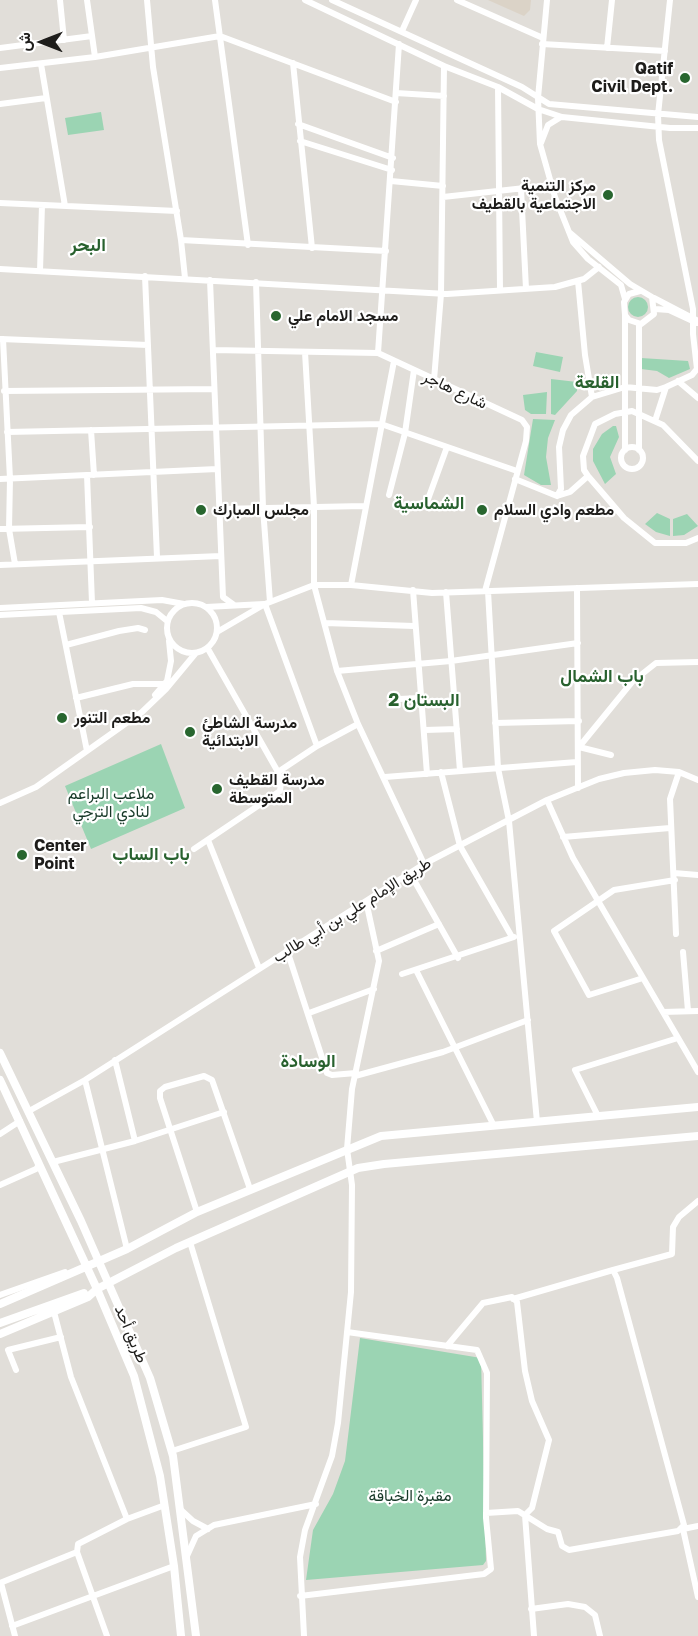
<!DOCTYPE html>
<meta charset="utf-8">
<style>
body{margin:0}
#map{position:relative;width:698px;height:1636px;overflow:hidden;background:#e1ded9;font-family:"Golos Text",Vazirmatn,sans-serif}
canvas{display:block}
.north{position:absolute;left:12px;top:12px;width:60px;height:60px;-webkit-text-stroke:4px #fff;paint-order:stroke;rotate:270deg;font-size:16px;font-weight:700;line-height:24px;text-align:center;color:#1e1d1b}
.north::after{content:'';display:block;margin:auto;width:21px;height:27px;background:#1e1d1b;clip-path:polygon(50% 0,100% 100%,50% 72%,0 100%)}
</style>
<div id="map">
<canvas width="698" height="1636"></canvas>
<div class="north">ش</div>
</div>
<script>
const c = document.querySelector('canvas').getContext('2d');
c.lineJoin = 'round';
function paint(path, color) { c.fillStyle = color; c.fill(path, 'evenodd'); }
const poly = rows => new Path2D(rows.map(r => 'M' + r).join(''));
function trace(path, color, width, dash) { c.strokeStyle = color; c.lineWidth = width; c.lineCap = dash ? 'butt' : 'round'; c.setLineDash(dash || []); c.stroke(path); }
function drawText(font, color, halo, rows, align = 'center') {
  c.font = font + ' "Golos Text",Vazirmatn,sans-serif'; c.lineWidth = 4.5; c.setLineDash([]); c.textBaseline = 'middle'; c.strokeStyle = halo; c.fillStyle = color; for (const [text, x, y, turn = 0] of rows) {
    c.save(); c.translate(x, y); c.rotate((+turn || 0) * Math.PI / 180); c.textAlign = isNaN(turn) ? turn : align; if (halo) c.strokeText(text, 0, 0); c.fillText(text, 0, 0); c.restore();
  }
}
paint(poly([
 [488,0,531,0,530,10,524,16]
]), '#dbd3c7');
paint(poly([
 [101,112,104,130,68,135,65,118],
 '628 307a10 10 0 1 1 20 0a10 10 0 1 1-20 0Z',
 [536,352,563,357,560,372,533,366],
 [641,358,688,361,690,369,669,378,657,371,641,369],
 [551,379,577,382,577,391,555,415,551,414],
 [547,392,546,414,531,414,525,410,523,395],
 [533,419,555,420,548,438,546,457,551,485,541,485,524,475],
 [613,426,616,426,619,437,610,457,616,474,605,484,593,461,593,449,602,434],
 [657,513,670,519,670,536,656,532,645,524],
 [687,514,698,526,684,535,673,536,673,519],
 [161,744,185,808,91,849,65,786],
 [360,1338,481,1358,486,1561,483,1565,306,1580,313,1530,333,1494,345,1461]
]), '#9bd4b3');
trace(poly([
 [60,0,64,40],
 [87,0,95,57],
 [147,0,153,67,181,240,185,278],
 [215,0,248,245],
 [305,0,444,66,498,87,538,109,562,117,670,128,698,128],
 [332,0,522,87,549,104,698,117],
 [457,0,543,38],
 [547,0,538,98,540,144,555,197,573,242,588,259,621,285,625,299],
 [402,31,416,0],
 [542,44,665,51],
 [0,48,92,36],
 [607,48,612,0],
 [293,63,312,248],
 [41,64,65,206],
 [0,68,95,57,220,36,396,102],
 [498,87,500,290],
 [396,93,444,96],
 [0,104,46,98],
 [298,124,393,158],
 [300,141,392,170],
 [541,143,548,125,561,117],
 [391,181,443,186],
 [521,189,526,289],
 [443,197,552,185],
 [0,203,177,211],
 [569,232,630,284,652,297,654,314,641,324,629,320,625,315,624,302,629,294,640,291],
 [181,240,386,251],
 [0,269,447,294,555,287,584,279,599,267],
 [40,271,42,205],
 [145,276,157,557],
 [210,280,223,597,234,605],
 [578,281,585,355,592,397],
 [256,282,263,508,270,602],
 [654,298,698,321],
 [655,309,669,310,697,323],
 [639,324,639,450],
 [1,339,148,345],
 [3,339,10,479,9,529,15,564],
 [213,350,378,353,522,420,527,427,526,441,485,591],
 [305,352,314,507,314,585,337,671,358,724,424,864],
 [378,353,399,44],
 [434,380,441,294,444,66],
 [678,381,698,398],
 [4,391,214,389],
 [655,421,666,387,692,375,697,369,693,334,693,309,659,140,658,115,670,0],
 [91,430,94,475],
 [7,432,381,424,517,471],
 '621 458a11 11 0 1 1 22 0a11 11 0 1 1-22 0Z',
 [625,450,625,315],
 [698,461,663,425,632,411,615,414,595,424,583,456,584,470,588,476,624,518,655,543,686,543,698,538],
 [87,475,92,603],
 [0,479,217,469],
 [515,479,557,496,570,492,588,476],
 [389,495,405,433,414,370],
 [557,496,561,489,559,447,563,430,571,415,592,397,625,387,657,390,666,387],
 [427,502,447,447],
 [219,509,364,506],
 [0,529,90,527],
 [0,565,221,556],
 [351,585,394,361],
 [577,588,578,788],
 [413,590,427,774],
 [488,591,498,768,509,821,537,1122],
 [446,592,460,771],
 '167 628a25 25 0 1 1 50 0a25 25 0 1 1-50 0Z',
 [265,604,317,746],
 [206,607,264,604],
 [0,608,162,600,184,604],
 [59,612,87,751],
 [0,615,141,608,156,612,167,621],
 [325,623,414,626],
 [217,632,265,604,314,585,351,585,432,593,698,584],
 [66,645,119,631,138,628,145,630],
 [337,671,451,661,578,643],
 [155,695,167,681,171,661,169,641],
 [76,698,133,684,164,684],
 [400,699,419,698],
 [495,723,579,721],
 [425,730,457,729],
 [611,755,579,747,632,682,656,663,698,662],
 [278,772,317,746,358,724],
 [441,772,460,846,512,937],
 [385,777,577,762],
 [547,800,573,858,698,1072],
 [0,803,36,787,142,712,166,689,195,654],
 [563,837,670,828],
 [208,840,259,968],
 [194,849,280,791,281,782,278,772,208,649],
 [410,873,458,958],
 [674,873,698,875],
 [676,934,670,799,679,772],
 [287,950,327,1073,332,1075,356,1073],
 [376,951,439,924],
 [683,952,688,1011],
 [416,970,494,1126],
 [402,974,514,937],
 [643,978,589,995,554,931,614,890,675,880],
 [663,1012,698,1011],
 [309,1013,374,989],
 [115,1060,135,1141],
 [355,1076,443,1052,528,1020],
 [85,1080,127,1249],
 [29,1111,85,1080,424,864,547,800,599,779,624,773,655,770,679,772,698,780],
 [598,1116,575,1070,678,1038],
 [0,1134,20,1121],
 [53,1162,135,1141,224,1112],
 [0,1185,36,1169,39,1165],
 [197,1212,160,1098,160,1091,165,1087,204,1076,212,1080,250,1189],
 [613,1270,672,1254,673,1227,679,1217,698,1201],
 [0,1295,65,1272],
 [54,1312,71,1377,127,1519],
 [447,1346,483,1303,512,1297,517,1302,525,1371,532,1401,549,1440,532,1508,525,1515,534,1636],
 [16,1370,8,1350,61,1337],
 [172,1451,246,1427,190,1242],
 [181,1510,193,1521,208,1529],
 [486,1513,518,1511,547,1529,558,1532,562,1546,569,1550,678,1531,684,1525,617,1278,613,1270,513,1299],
 [698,1526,683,1529,698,1597],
 [187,1556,196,1536,214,1525,316,1504],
 [0,1583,77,1552],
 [1,1583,15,1636],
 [300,1596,484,1574,491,1569,486,1518,487,1373,477,1350,347,1332],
 [531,1609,568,1604,585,1607,595,1615,600,1636],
 [12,1626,174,1566],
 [107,1636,77,1552,78,1544,127,1519,165,1505],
 [304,1636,300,1557,305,1530,332,1456,338,1423,351,1292,352,1185,347,1149,352,1089,379,961,366,901]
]), '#fff', 6);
trace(poly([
 [0,1053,81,1221,150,1378,173,1456,196,1636],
 [0,1080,97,1289,134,1376,160,1476,174,1566,181,1636],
 [0,1304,127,1249,197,1212,381,1136,698,1107],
 [0,1323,84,1293],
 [0,1334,88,1297,97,1289,176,1248,358,1168,384,1164,698,1136]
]), '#fff', 8);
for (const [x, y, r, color] of [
 [685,78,6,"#28662f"],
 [608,195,6,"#28662f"],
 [276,316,6,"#28662f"],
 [201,510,6,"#28662f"],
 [482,510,6,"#28662f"],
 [62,718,6,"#28662f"],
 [190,732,6,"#28662f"],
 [217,789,6,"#28662f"],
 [22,855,6,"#28662f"]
]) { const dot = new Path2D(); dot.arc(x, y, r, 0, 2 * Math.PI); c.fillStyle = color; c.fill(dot); trace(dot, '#fff', 2); }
drawText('bold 16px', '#1e1d1b', '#fff', [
 ["Qatif",673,69,"right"],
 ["Civil Dept.",673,87,"right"],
 ["مركز التنمية",596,186,"right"],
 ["الاجتماعية بالقطيف",596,204,"right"],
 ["مسجد الامام علي",288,316],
 ["مجلس المبارك",213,510],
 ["مطعم وادي السلام",494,510],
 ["مطعم التنور",74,718],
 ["مدرسة الشاطئ",202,723],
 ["الابتدائية",202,741],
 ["مدرسة القطيف",229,780],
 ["المتوسطة",229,798],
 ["Center",34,846],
 ["Point",34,864]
], 'left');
drawText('16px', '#1e1d1b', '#fff', [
 ["شارع هاجر",455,390,25],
 ["طريق الإمام علي بن أبي طالب",352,910,-32],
 ["طريق أحد",131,1334,67]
]);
drawText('16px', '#173928', '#fff', [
 ["ملاعب البراعم",111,794],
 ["لنادي الترجي",111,812],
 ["مقبرة الخباقة",410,1496]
]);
drawText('bold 18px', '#28612e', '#fff', [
 ["البحر",88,245],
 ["القلعة",597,382],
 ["الشماسية",429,503],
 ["باب الشمال",602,676],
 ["البستان 2",424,700],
 ["باب الساب",151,854],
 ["الوسادة",308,1061]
]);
</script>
